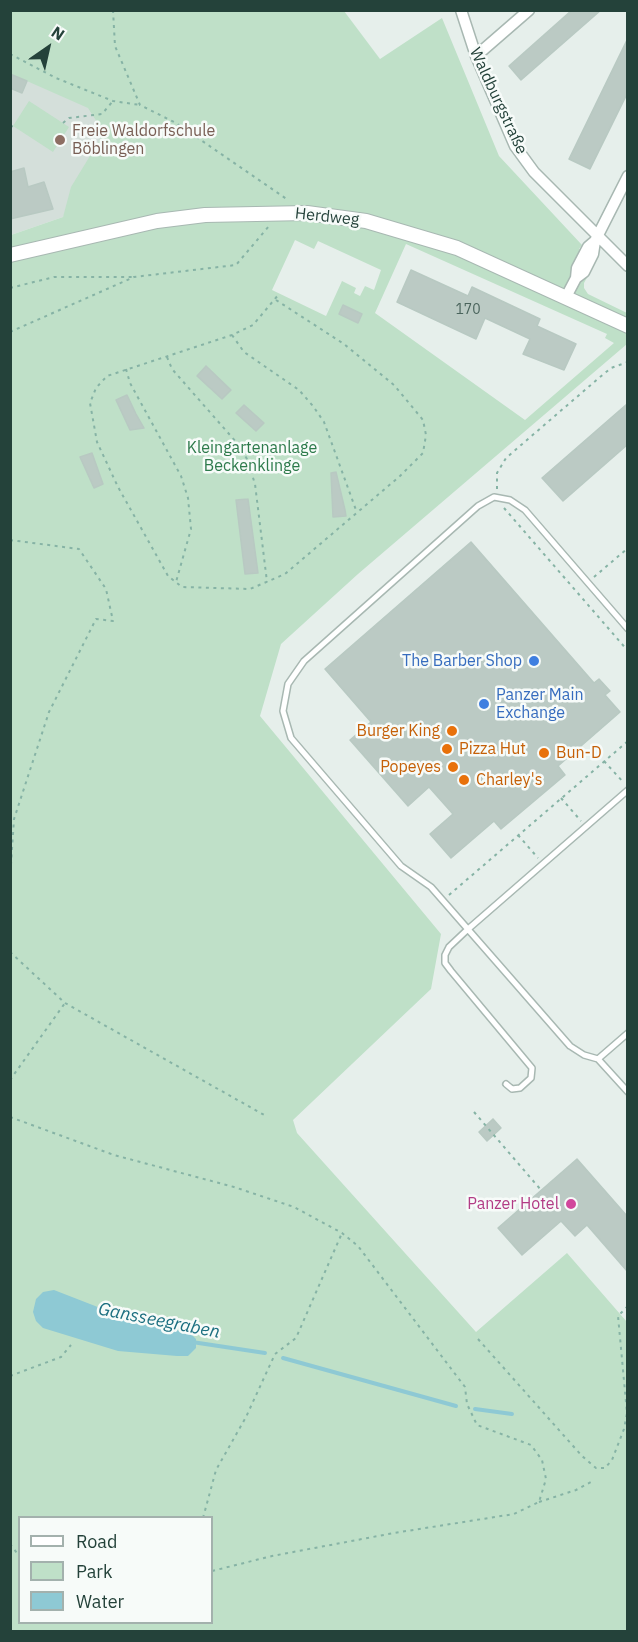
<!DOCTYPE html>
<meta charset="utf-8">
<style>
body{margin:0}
#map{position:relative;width:638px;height:1642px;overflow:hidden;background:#e6efeb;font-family:"IBM Plex Sans",sans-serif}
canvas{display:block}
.frame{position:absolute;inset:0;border:12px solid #24423a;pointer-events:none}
.legend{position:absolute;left:18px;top:1516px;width:195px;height:108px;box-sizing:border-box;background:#f7fbf9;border:2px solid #a3b1ad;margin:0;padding:8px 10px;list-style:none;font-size:18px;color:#24423a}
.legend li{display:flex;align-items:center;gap:12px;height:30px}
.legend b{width:30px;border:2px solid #a3b1ad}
.north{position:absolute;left:18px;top:18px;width:60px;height:60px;-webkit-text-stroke:4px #f7fbf9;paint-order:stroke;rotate:34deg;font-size:16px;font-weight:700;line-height:24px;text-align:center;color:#24423a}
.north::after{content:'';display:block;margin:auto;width:21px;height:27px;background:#24423a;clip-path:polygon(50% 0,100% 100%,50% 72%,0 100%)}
</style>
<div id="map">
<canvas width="638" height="1642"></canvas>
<div class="frame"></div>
<ul class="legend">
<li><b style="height:8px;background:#fff"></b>Road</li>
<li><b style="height:16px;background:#bfe0c8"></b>Park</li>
<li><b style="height:16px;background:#8ec9d4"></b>Water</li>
</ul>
<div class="north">N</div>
</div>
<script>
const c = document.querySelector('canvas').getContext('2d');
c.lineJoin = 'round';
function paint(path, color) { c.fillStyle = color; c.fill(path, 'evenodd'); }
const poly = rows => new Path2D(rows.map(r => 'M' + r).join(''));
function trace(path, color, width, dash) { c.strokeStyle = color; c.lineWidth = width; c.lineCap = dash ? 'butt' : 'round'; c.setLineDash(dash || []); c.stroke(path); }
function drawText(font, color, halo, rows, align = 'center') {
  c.font = font + ' "IBM Plex Sans",sans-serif'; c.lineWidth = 5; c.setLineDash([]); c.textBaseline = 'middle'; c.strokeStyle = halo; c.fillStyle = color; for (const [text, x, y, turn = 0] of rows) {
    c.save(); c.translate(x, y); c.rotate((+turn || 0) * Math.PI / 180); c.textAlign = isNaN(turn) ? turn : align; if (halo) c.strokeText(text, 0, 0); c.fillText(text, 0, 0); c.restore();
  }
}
paint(poly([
 [11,65,124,110,63,217,11,235]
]), '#d4dfda');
paint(poly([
 [11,11,344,11,380,59,442,18,499,156,582,245,579,249,599,256,584,283,584,288,588,294,627,313,627,344,358,574,281,644,260,716,441,934,431,989,293,1120,297,1133,476,1332,567,1253,627,1322,627,1631,11,1631,11,235,63,217,71,187,104,133,88,108,11,74],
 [295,240,314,249,318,241,381,270,374,290,365,286,360,296,354,293,356,288,342,281,326,316,272,290],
 [406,244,607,334,605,338,614,343,525,420,375,313],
 [101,1309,126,1318,175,1327,33,1312],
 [20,1518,212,1518,212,1622,20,1622],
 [29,101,69,127,53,152,13,126]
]), '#bfe0c8');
paint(poly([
 [54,1290,126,1318,190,1333,196,1339,196,1348,188,1356,177,1356,118,1351,43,1328,36,1321,33,1312,36,1299,43,1292]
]), '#8ec9d4');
trace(poly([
 [192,1342,265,1353],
 [283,1358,456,1406],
 [475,1409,512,1414]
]), '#8ec9d4', 4);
const building = poly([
 [572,10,601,10,521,80,509,66,572,10],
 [627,40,627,94,590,169,569,159,627,40],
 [10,74,27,81,22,93,10,88,10,74],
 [24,168,28,187,44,182,53,209,10,219,10,172,24,168],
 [411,270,468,296,472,287,540,319,537,326,576,344,564,370,523,354,530,339,485,318,476,339,397,302,411,270],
 [343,305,362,314,358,323,339,314,343,305],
 [206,366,231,390,222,399,197,376,206,366],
 [127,395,136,414,144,428,130,430,116,400,127,395],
 [627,404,627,445,563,501,542,478,627,404],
 [244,405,264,423,256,431,236,413,244,405],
 [92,453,103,484,94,488,80,457,92,453],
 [336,472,345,510,346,516,333,517,331,473,336,472],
 [248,499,258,573,245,574,236,500,248,499],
 [471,542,594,683,599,679,610,691,605,695,620,712,558,766,565,775,501,829,494,821,451,858,430,834,453,814,429,787,408,806,350,740,371,722,325,669,471,542],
 [493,1119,501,1128,487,1141,479,1132,493,1119],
 [577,1159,627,1216,627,1271,587,1225,575,1236,561,1221,522,1255,498,1228,577,1159]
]);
paint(building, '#bbcac4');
trace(building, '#b8c9c2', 1.5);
const service = poly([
 [628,629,525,510,510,500,494,497,478,506,304,661,288,684,283,711,291,738,401,866,431,887,570,1046,584,1055,598,1059,628,1092],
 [598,1059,628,1033],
 [506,1084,512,1089,520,1088,531,1078,532,1068,451,971,445,963,445,955,449,947,467,930,628,790]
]);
const minor = poly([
 [461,10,476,56,515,146,534,172,628,266],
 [476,56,529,10],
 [576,278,584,272,593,254,595,241],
 [566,297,576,278,577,268,588,247,595,241,628,176]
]);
const tertiary = poly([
 [10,255,157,221,205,215,307,213,366,221,457,248,628,326]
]);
trace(service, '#a8b8b2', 8);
trace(minor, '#a8b8b2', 13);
trace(tertiary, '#a8b8b2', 16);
trace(poly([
 [113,10,115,46,140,105,176,123,288,200],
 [10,54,56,78,113,101,140,105],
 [63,123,69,118,102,114,113,101],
 [10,127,13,126],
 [10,288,54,277,132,277],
 [276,300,344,344,394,385,423,420,426,435,423,453,400,476,285,574,250,589,182,587,168,576,118,487,97,442,90,403,96,388,107,376,232,335,253,325,279,294],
 [10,332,134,277,236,265,269,226],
 [232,335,244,352,299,390,313,406,324,422,356,510],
 [167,357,172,369,237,443,247,459,255,484,267,582],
 [126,369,130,383,181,476,188,498,191,529,176,582],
 [497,489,497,473,506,458,600,377,611,368,628,362],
 [504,508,628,651],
 [10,540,79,549,106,589,113,621,96,619,49,712,14,819,10,879],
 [594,577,628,548],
 [604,761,624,783],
 [561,798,581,821],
 [518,835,538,858],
 [449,895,628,741],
 [10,952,65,1003,266,1116],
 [10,1080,65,1003],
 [474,1112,541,1190],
 [10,1117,114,1155,234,1187,294,1207,342,1233,358,1246,465,1387,467,1404,477,1425,531,1445,542,1460,546,1479,539,1502,514,1514,394,1533,272,1556,212,1571],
 [478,1339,582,1456,596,1468,605,1468,612,1460,624,1429,627,1413,618,1316,627,1307],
 [10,1376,61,1357,71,1345],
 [539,1502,576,1490,591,1482],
 [203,1518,216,1470,246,1417,275,1354,296,1338,342,1233],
 [10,1544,20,1557]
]), '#86b3a5', 2, [3, 4.5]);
trace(service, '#fff', 5);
trace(minor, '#fff', 10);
trace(tertiary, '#fff', 14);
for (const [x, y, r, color] of [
 [60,140,6,"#8d6e63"],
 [534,661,6,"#3f7fe0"],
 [484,704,6,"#3f7fe0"],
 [452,731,6,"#e8710a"],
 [447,749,6,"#e8710a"],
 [544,753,6,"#e8710a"],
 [453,767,6,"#e8710a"],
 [464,780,6,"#e8710a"],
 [571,1204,6,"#d1479c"]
]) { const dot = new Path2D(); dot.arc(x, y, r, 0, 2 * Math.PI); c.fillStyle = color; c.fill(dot); trace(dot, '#f7fbf9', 2); }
drawText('14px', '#4a645c', null, [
 ["170",468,310]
]);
drawText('16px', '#24423a', '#f7fbf9', [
 ["Waldburgstraße",498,101,65],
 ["Herdweg",327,217,6]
]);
drawText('16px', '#785e54', '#f7fbf9', [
 ["Freie Waldorfschule",72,131],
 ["Böblingen",72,149]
], 'left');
drawText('16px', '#2d7a4b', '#f7fbf9', [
 ["Kleingartenanlage",252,448],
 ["Beckenklinge",252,466]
]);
drawText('16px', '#366cbe', '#f7fbf9', [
 ["The Barber Shop",522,661],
 ["Panzer Main",496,695,"left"],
 ["Exchange",496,713,"left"]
], 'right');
drawText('16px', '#c56008', '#f7fbf9', [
 ["Burger King",440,731,"right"],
 ["Pizza Hut",459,749],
 ["Bun-D",556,753],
 ["Popeyes",441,767,"right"],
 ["Charley's",476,780]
], 'left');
drawText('16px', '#b23c85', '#f7fbf9', [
 ["Panzer Hotel",559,1204]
], 'right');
drawText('italic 18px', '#1c6f80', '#f7fbf9', [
 ["Gansseegraben",159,1321,11]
]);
</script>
